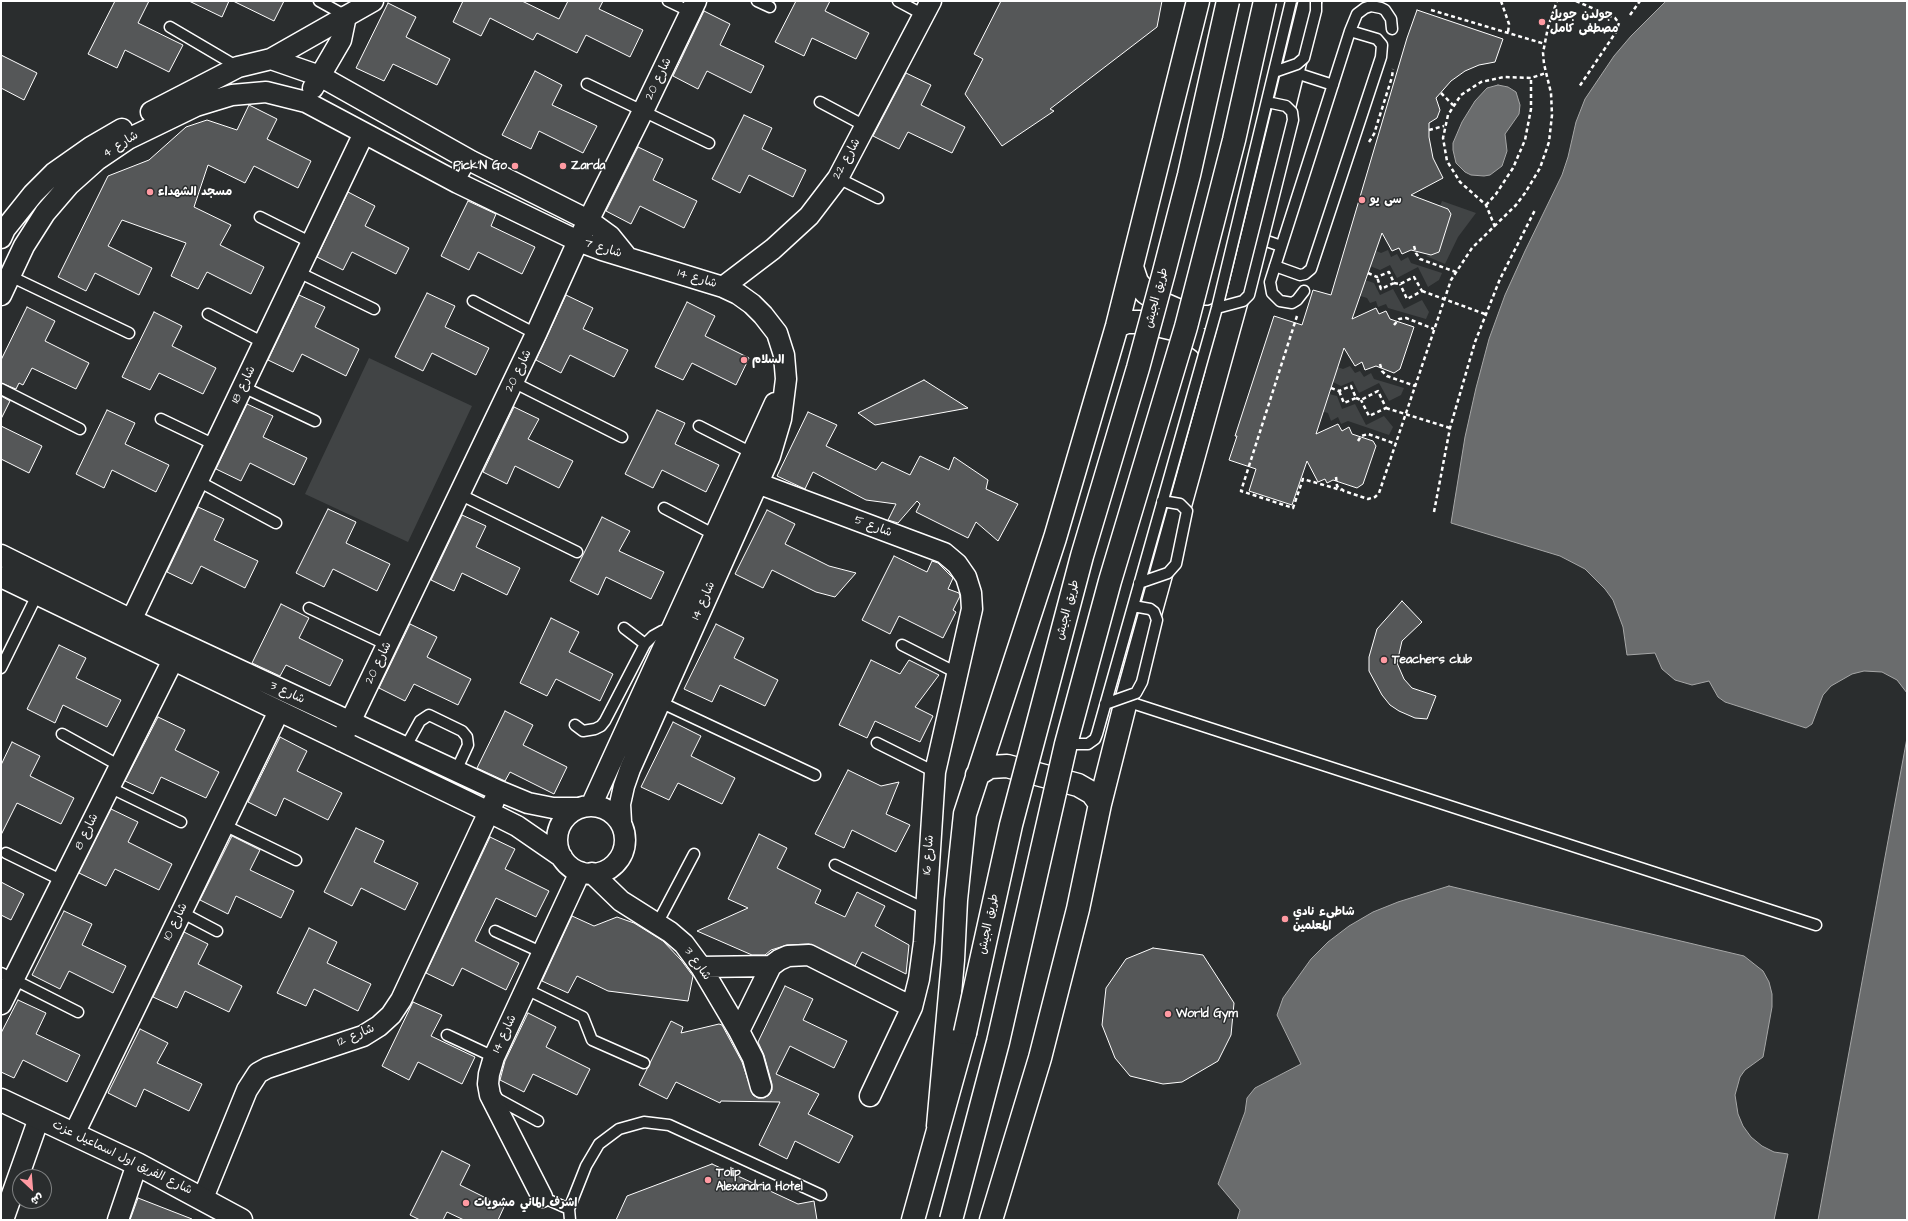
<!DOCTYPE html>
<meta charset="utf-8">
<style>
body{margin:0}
#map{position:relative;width:1908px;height:1221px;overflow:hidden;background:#2a2d2e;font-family:"Architects Daughter","Playpen Sans Arabic",sans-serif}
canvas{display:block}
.frame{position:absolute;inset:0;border:2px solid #fff;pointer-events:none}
.north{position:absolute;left:12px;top:1169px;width:40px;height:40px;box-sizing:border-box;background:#2a2d2e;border:1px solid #7f8182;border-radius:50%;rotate:154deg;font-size:11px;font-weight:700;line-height:16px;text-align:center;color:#fff}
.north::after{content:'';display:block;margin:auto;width:14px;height:18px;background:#ff9aa2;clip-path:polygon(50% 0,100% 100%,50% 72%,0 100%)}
</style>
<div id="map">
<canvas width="1908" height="1221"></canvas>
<div class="frame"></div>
<div class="north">ش</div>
</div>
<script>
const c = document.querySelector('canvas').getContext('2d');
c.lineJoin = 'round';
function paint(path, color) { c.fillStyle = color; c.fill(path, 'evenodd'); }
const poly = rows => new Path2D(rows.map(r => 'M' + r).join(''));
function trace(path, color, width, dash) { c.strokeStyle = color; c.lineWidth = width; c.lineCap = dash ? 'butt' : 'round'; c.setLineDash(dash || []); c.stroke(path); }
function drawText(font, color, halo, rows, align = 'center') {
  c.font = font + ' "Architects Daughter","Playpen Sans Arabic",sans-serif'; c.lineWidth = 3; c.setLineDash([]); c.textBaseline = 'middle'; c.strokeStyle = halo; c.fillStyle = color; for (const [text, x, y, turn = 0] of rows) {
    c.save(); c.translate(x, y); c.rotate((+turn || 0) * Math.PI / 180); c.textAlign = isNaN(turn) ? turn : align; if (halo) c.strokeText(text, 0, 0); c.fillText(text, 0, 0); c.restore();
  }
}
paint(poly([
 [1442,201,1476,213,1458,237,1445,264,1426,256,1439,252,1451,214,1448,209,1440,206],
 [1370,248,1381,253,1388,250,1391,257,1397,254,1401,261,1408,257,1411,263,1442,273,1439,280,1428,287,1418,267,1397,278,1390,265,1380,270,1370,266],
 [1365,280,1374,283,1380,295,1393,289,1404,309,1422,300,1429,312,1426,319,1388,308,1386,304,1378,307,1376,301,1370,303,1367,298,1354,294],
 [369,358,472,406,408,542,305,494],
 [1332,365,1343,369,1350,366,1355,373,1360,371,1364,377,1371,373,1374,379,1404,388,1401,395,1389,401,1379,383,1359,393,1353,381,1341,386,1333,382],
 [1329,394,1337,396,1342,409,1355,404,1366,425,1384,416,1393,427,1389,435,1348,421,1341,424,1338,417,1331,421,1328,413,1317,410]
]), '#414445');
const water = poly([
 [1666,1,1907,1,1907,693,1897,680,1882,672,1864,671,1852,674,1831,686,1823,695,1812,724,1806,728,1725,702,1718,697,1709,681,1692,685,1675,680,1662,669,1655,653,1627,655,1623,627,1613,600,1605,589,1585,569,1560,556,1451,523,1465,437,1476,388,1489,339,1505,295,1525,251,1562,175,1568,157,1576,122,1585,99,1614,56,1631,36,1666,1],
 [1498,85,1508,87,1516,92,1520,105,1519,114,1505,134,1507,151,1502,166,1490,175,1484,176,1471,175,1465,172,1456,163,1453,150,1453,143,1462,122,1475,101,1487,88,1498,85],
 [1907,738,1907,1220,1818,1220,1907,738],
 [1449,886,1744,956,1763,971,1769,982,1772,994,1772,1007,1763,1057,1745,1070,1740,1077,1735,1095,1738,1114,1743,1126,1751,1137,1762,1146,1774,1152,1788,1154,1774,1220,1237,1220,1240,1210,1218,1184,1245,1112,1247,1098,1255,1088,1301,1064,1277,1015,1283,998,1311,959,1328,942,1349,926,1373,912,1398,902,1449,886]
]);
paint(water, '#6a6c6d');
trace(water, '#a6a7a7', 1);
const building = poly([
 [115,1,149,1,138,23,183,45,169,72,125,50,117,68,88,54,115,1],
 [189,1,229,1,222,17,189,1],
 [233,1,284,1,274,21,233,1],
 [463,1,522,1,559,19,568,1,603,1,599,9,643,30,630,57,586,35,577,53,537,33,533,40,490,18,481,36,453,22,463,1],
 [796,1,830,1,825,11,869,33,856,59,812,38,804,56,775,42,796,1],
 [1001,1,1162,1,1157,27,1050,109,1054,111,1002,146,965,94,983,59,974,54,1001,1],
 [388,3,416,17,406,37,450,59,437,85,393,64,384,81,356,68,388,3],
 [1417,10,1503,39,1495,62,1479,65,1465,71,1451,81,1436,98,1440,110,1437,118,1429,123,1429,137,1433,158,1443,178,1411,195,1448,209,1451,214,1439,252,1431,255,1411,250,1402,254,1399,248,1392,251,1382,233,1352,319,1376,308,1379,314,1386,311,1390,319,1414,327,1400,369,1394,373,1376,366,1365,370,1362,362,1355,366,1344,348,1329,394,1316,434,1338,424,1342,431,1349,427,1352,434,1373,441,1376,446,1363,484,1357,488,1333,480,1327,483,1325,479,1318,482,1307,461,1292,505,1249,491,1256,469,1229,460,1237,436,1235,436,1274,316,1302,325,1313,290,1331,295,1407,38,1417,10],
 [704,11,730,24,720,45,764,66,751,93,707,71,698,89,673,76,704,11],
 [1,55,37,73,24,100,1,88,1,55],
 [535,71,562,85,552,105,597,126,583,153,539,131,531,149,502,135,535,71],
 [906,73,931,85,921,105,965,127,952,153,908,132,899,149,873,136,906,73],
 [249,105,277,119,267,139,311,161,298,188,254,166,245,183,208,165,194,207,231,225,220,245,264,267,251,294,207,272,198,289,171,276,186,243,122,220,108,246,152,268,139,295,95,273,86,291,58,277,108,176,149,160,186,127,207,120,237,130,249,105],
 [744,115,772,128,762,149,806,170,793,197,749,175,740,193,712,179,744,115],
 [638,147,663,159,653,180,697,201,684,228,640,206,631,224,606,211,638,147],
 [348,192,375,206,365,226,409,248,396,274,352,252,343,270,317,257,348,192],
 [468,201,496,214,491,226,535,247,522,274,478,252,469,270,441,256,468,201],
 [427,293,455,306,445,327,489,348,476,375,432,353,423,371,395,357,427,293],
 [299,295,325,307,315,327,359,349,346,376,302,354,293,372,268,360,299,295],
 [566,295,593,308,583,329,628,350,614,377,570,355,561,373,536,360,566,295],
 [687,302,715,316,705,336,749,358,736,385,692,363,683,380,655,367,687,302],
 [27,307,55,321,45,341,89,363,76,389,32,368,23,385,19,383,16,389,1,383,1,360,27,307],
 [154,312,182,326,172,346,216,368,203,394,159,373,150,390,122,377,154,312],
 [924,380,968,408,875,425,858,413,924,380],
 [1,396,10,401,1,419,1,396],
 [247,404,273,416,263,437,307,458,294,485,250,463,241,481,216,469,247,404],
 [514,407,539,419,528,439,573,461,559,488,515,466,507,484,483,472,514,407],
 [107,410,135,423,125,444,169,465,156,492,112,470,104,488,76,474,107,410],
 [657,410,685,423,675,444,719,465,706,492,662,470,653,488,625,474,657,410],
 [808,412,837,425,826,446,876,470,882,462,910,475,920,456,949,470,954,457,988,480,986,489,1018,504,998,541,976,522,968,538,916,512,920,504,917,501,898,523,888,520,896,504,866,500,813,472,805,489,777,476,808,412],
 [1,426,42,446,29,473,1,459,1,426],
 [198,507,224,519,214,540,258,561,245,588,201,566,192,584,167,572,198,507],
 [328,509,356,522,346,543,390,564,377,591,333,569,324,587,296,573,328,509],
 [767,510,795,524,785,544,829,566,856,573,835,597,816,592,772,570,763,588,735,574,767,510],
 [462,515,486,526,476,547,520,568,507,595,462,573,454,591,431,580,462,515],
 [602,517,630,531,619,551,664,572,651,599,606,577,598,595,570,581,602,517],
 [894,556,927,572,932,561,938,563,953,578,948,589,959,593,960,596,953,610,956,612,943,638,899,616,890,634,862,620,894,556],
 [1402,601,1422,622,1402,641,1397,663,1404,679,1412,688,1436,696,1427,719,1415,718,1399,711,1390,705,1382,695,1369,671,1369,657,1377,629,1402,601],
 [281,604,309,618,299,638,343,660,330,686,286,665,280,676,252,663,281,604],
 [551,618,579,632,569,652,613,674,600,701,556,679,547,696,520,683,551,618],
 [410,624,437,637,427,657,471,679,458,705,414,684,405,701,379,688,410,624],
 [716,624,744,638,734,658,778,680,765,706,720,685,712,702,684,689,716,624],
 [59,645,86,658,76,678,121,700,107,727,63,705,55,723,27,709,59,645],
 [871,660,900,674,909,660,939,675,915,707,933,716,920,742,875,721,867,738,839,725,871,660],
 [505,711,533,725,523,745,567,767,554,794,510,772,505,781,477,768,505,711],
 [158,717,185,730,175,750,219,772,206,798,161,777,153,794,125,781,158,717],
 [673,722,701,736,691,756,735,778,722,804,678,783,669,800,641,787,673,722],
 [280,737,307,751,297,771,342,793,328,820,284,798,276,816,248,802,280,737],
 [12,742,40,756,30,776,74,798,61,824,17,803,1,835,1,765,12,742],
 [848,770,881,786,899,782,886,814,910,825,896,852,852,830,844,848,815,834,848,770],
 [111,809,138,822,128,842,172,864,159,890,115,869,106,886,79,873,111,809],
 [356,828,384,841,374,862,418,883,405,910,361,888,352,906,324,892,356,828],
 [759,834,787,848,777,868,821,890,815,903,845,917,857,892,885,906,875,926,909,945,906,974,862,952,855,966,809,944,787,945,771,950,765,955,752,955,697,931,748,908,728,899,759,834],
 [232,836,260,850,250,870,294,891,281,918,236,896,228,914,200,900,232,836],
 [490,837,515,849,505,869,549,891,536,917,496,898,475,941,519,963,506,990,462,968,453,986,426,973,490,837],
 [1,882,24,894,11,920,1,915,1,882],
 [64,911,92,924,82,945,126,966,113,993,69,971,60,989,32,975,64,911],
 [572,916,594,926,617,917,634,923,663,941,681,960,693,976,688,1001,608,991,577,976,568,993,542,981,572,916],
 [309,928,337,942,327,963,371,984,358,1011,314,989,306,1006,277,993,309,928],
 [184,932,208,944,198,964,242,986,229,1012,185,991,177,1008,153,997,184,932],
 [1153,948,1203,955,1234,1003,1231,1035,1218,1061,1182,1082,1163,1084,1130,1076,1115,1058,1102,1025,1106,988,1126,959,1153,948],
 [785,986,813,999,803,1020,847,1041,834,1068,790,1046,776,1074,819,1094,808,1114,853,1136,839,1163,795,1141,787,1159,759,1145,780,1102,721,1101,720,1103,676,1082,667,1099,639,1085,671,1021,683,1027,681,1033,719,1024,722,1025,742,1062,753,1095,758,1098,764,1098,769,1095,772,1090,772,1084,764,1055,758,1042,785,986],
 [18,1000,46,1013,36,1034,80,1055,67,1082,23,1060,14,1078,1,1072,1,1033,18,1000],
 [413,1002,442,1015,431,1036,475,1057,462,1084,418,1062,409,1080,382,1066,413,1002],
 [528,1013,556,1027,546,1047,590,1069,577,1095,533,1074,524,1092,500,1080,505,1061,528,1013],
 [140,1029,168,1043,157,1063,202,1084,189,1111,144,1089,136,1107,108,1093,140,1029],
 [442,1151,470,1165,460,1185,504,1207,498,1220,464,1220,447,1212,443,1220,420,1220,410,1215,442,1151],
 [712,1164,798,1204,814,1201,817,1220,616,1220,627,1196,712,1164],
 [138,1198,192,1219,192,1220,130,1220,138,1198]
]);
paint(building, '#555758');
trace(building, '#fff', 1);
const lane = poly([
 [319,1,346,16],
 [668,1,691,12],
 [757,1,770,7],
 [898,1,924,15],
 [170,27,238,67],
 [1293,72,1333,85],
 [587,84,709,143],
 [820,102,865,126],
 [838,178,878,198],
 [458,183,471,161],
 [260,217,312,243],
 [1255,237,1281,246],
 [1275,266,1300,275,1305,274,1311,269,1381,57,1382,45,1377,39,1350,31],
 [298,272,374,309],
 [10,276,129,333],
 [1304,291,1297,300,1292,303,1280,301,1272,293,1270,282,1350,31,1357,14,1365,8,1371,6,1381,8,1385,10,1391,19,1392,29],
 [473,301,536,334],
 [208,314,264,343],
 [513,382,622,437],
 [243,387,315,421],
 [1,389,80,429],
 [161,419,215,445],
 [699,426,752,453],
 [198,481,276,523],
 [459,494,577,552],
 [664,508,715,535],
 [309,608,387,645],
 [624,628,645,644],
 [902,645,957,673],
 [1,668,37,595],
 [1126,701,1816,925],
 [660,702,815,775],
 [575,725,583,731,595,729,601,726,605,721,645,644,653,636,662,631,672,628],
 [62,734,120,766],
 [877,743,935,772],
 [405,748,420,721,429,715,462,731,467,737,468,745,456,771],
 [109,787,181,822],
 [224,825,296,860],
 [6,853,63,881],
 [835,865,925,909],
 [181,912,217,931],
 [657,924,694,854],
 [495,931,543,953],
 [1,973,78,1012],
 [526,989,583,1017,592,1040,644,1063],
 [447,1035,494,1057],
 [494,1097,538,1121],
 [542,1197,569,1209],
 [570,1220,569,1209,586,1166,599,1144,619,1129,644,1122,669,1125,821,1195]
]);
const street = poly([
 [271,59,373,1],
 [313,88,341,40,346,16],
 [151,112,238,67,271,59,320,76,471,161,588,220,610,236,627,257],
 [1,238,5,229,33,194,54,173,91,147,122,129],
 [723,287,773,249,809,216,838,178,931,1],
 [1,295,24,246,45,213,69,185,97,160,128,139,196,106,232,95,266,92,306,102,458,183,578,241,602,250,723,287,738,294,752,304,763,315,777,333,784,355,786,379,781,419,770,456,630,769,624,786,620,804,621,822],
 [741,477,944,553,957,564,966,577,971,593,972,609,935,772,924,942,919,979,912,1007,870,1096],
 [1,555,132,620,499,791,528,803,553,808,579,808],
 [1,577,489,812,517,826,562,857],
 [126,631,364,133],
 [341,741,536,334,578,241,643,111,696,1],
 [591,806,775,403],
 '557 840a34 34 0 1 1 68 0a34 34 0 1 1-68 0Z',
 [592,873,621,901,670,932,684,944,701,967,739,1031,753,1058,761,1087],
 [701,967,771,966,779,960,788,956,809,955,912,1007],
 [1,1004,173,660],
 [739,1031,771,966],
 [74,1134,279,711],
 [542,1197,490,1095,488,1084,489,1074,494,1057,580,872],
 [203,1198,247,1090,258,1073,267,1068,363,1036,379,1026,391,1015,401,1000,494,801],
 [3,1220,39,1118],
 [118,1220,137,1164]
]);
const secondary = poly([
 [1,1100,137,1164,241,1220]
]);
const highway = poly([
 [1132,267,1137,282,1146,293,1159,302,1189,315,1196,317,1210,317,1224,312,1235,303],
 [1117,326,1127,322,1144,322,1191,333,1205,343,1210,350,1216,366],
 [977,775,990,767,1007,766,1078,785,1092,793,1100,804],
 [938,1126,953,960,956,900,965,814,1055,538,1117,326,1198,1],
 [913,1220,965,1033],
 [991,1220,1040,1058,1078,909,1100,804,1126,701,1236,303,1310,1]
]);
trace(lane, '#fff', 13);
trace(street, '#fff', 23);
trace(secondary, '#fff', 25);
trace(highway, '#fff', 25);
trace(poly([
 [1501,1,1509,24,1508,33],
 [1576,1,1615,18,1619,23,1616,32,1579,87],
 [1431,10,1545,44],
 [1630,15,1640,1],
 [1441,93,1453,105],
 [1429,130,1444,126],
 [1369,142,1374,134,1392,77,1393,69],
 [1486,205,1496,194,1513,168,1525,140,1531,109,1531,78],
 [1495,227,1486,205,1460,182,1447,161,1443,138,1448,115,1461,95,1481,82,1504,77,1531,78,1546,73],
 [1414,246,1416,253,1420,259,1456,272],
 [1368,273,1377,277,1389,272,1394,283,1381,289,1377,277],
 [1394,283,1400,284,1414,277,1422,291,1407,299,1400,284],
 [1422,291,1485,314],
 [1297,316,1241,491,1293,508,1303,479,1341,490],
 [1394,325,1399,319,1406,318,1434,329],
 [1380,364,1382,371,1387,376,1415,386],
 [1331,388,1339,391,1351,386,1356,398,1344,403,1339,391],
 [1356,398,1361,400,1378,391,1386,408,1369,416,1361,400],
 [1386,408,1450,428],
 [1358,441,1361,436,1368,434,1396,444],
 [1336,477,1337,486,1344,491,1368,499,1375,497,1379,493,1451,280,1472,248,1516,205,1525,193,1540,168,1549,142,1552,115,1551,93,1544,64,1543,53,1548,27,1557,1],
 [1434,512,1450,428,1475,342,1500,279,1535,210]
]), '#fff', 2.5, [4, 3]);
trace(lane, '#2a2d2e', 10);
trace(street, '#2a2d2e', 20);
trace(secondary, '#2a2d2e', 22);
trace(highway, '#2a2d2e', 22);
const laneBridge = poly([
 [1274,72,1297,64,1304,58,1316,11,1316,1],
 [1217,308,1243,301,1249,295,1293,120,1292,112,1286,106,1267,102],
 [1139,583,1168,573,1176,564,1187,511,1180,504,1162,501],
 [1105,704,1136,693,1142,682,1157,620,1154,612,1150,609,1133,606],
 [1066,744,1088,744,1095,739,1097,734,1217,308,1291,1]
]);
const highwayBridge = poly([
 [965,1033,1011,825,1082,556,1138,368,1164,272,1189,175,1228,1],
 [951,1220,998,1042,1066,744,1110,581,1186,327,1234,140,1265,1]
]);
trace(laneBridge, '#fff', 13, []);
trace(highwayBridge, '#fff', 25, []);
trace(laneBridge, '#2a2d2e', 10);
trace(highwayBridge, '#2a2d2e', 22);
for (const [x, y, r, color] of [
 [1542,22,4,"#ff9aa2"],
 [515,166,4,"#ff9aa2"],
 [563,166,4,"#ff9aa2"],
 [150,192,4,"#ff9aa2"],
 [1362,200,4,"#ff9aa2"],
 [744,360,4,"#ff9aa2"],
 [1384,660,4,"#ff9aa2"],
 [1285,919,4,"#ff9aa2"],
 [1168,1014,4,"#ff9aa2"],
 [708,1180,4,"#ff9aa2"],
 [466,1203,4,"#ff9aa2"]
]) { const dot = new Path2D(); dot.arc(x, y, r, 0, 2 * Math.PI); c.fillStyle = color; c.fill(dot); trace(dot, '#2a2d2e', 1.5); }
drawText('bold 12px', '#fff', '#2a2d2e', [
 ["جولدن جويل",1550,15],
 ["مصطفى كامل",1550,29],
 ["Pick'N Go",507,166,"right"],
 ["Zarda",571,166],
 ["مسجد الشهداء",158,192],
 ["سى يو",1370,200],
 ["السلام",752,360],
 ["Teachers club",1392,660],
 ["شاطيء نادي",1293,912],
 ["المعلمين",1293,926],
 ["World Gym",1176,1014],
 ["Tolip",716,1173],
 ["Alexandria Hotel",716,1187],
 ["اشرف الماني مشويات",474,1203]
], 'left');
drawText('12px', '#fff', '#2a2d2e', [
 ["شارع 20",659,79,-64],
 ["شارع 4",121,145,-32],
 ["شارع 22",847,159,-61],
 ["شارع 7",603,249,17],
 ["شارع 14",697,279,17],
 ["طريق الجيش",1157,298,-75],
 ["شارع 20",519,371,-64],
 ["شارع 18",244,385,-64],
 ["شارع 5",873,527,21],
 ["شارع 14",704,601,-66],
 ["طريق الجيش",1068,610,-75],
 ["شارع 20",379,663,-64],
 ["شارع 3",287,693,25],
 ["شارع 8",87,832,-64],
 ["شارع 16",929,855,-86],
 ["شارع 10",176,922,-64],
 ["طريق الجيش",989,924,-78],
 ["شارع 3",697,964,55],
 ["شارع 14",505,1034,-65],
 ["شارع 12",356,1036,-23],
 ["شارع الفريق اول اسماعيل عزت",122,1158,26]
]);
</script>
